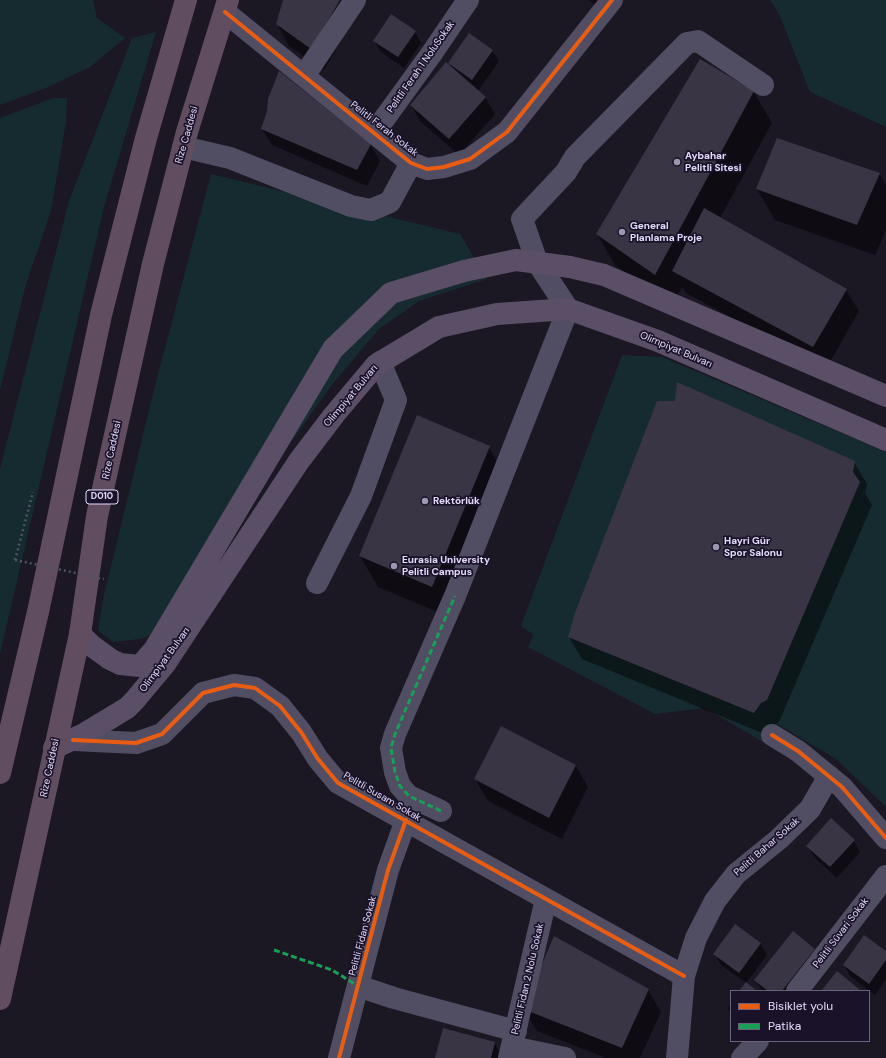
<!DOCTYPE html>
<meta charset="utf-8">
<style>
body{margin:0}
#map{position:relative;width:886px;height:1058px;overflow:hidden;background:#1b1723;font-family:"DM Sans",sans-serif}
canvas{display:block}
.legend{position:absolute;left:730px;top:990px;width:140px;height:52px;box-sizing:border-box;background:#191228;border:1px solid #6a627d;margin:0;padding:5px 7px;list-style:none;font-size:12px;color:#e4dbfd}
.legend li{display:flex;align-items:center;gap:8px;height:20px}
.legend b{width:20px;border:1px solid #6a627d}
</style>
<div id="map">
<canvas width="886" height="1058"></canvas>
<ul class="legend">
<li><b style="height:5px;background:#e95d12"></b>Bisiklet yolu</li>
<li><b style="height:5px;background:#1a9f57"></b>Patika</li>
</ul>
</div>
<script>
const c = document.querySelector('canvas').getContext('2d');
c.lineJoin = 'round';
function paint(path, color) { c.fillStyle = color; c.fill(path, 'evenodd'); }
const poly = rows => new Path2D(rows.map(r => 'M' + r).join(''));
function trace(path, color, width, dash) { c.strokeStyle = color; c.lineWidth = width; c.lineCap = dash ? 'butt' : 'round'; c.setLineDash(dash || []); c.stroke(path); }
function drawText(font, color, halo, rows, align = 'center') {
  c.font = font + ' "DM Sans",sans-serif'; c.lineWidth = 3.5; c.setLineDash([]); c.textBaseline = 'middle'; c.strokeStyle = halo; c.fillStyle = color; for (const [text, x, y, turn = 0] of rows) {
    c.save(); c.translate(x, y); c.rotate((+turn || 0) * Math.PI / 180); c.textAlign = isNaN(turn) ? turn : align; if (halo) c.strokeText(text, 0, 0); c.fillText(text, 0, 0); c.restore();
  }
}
paint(poly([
 [0,0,93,0,97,18,125,38,90,67,46,88,0,105],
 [770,0,886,0,886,127,810,92,779,14],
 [156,32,104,207,0,654,0,469,69,201,132,38],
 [53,98,67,98,66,122,51,211,26,284,0,390,0,118],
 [211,174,460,234,487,279,419,301,379,329,331,386,289,445,206,574,164,631,140,639,113,642,98,630,104,595,155,386],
 [622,355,662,357,886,452,886,807,836,759,777,724,768,745,705,708,655,714,528,647,534,635,521,626]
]), '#162b30');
paint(poly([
 [284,0,365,0,324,70,289,46,277,24],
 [589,0,615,0,605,13],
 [415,32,421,43,404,68,381,52,374,41],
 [492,50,499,61,478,91,485,97,495,114,459,155,420,121,411,105,452,68,449,63],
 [754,92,772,123,720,218,846,290,859,311,826,369,686,293,682,287,673,305,615,265,597,234],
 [262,129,370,144,380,161,367,186,272,145],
 [880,174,886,185,886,230,875,255,775,220,757,189],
 [676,402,854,462,867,484,865,493,872,505,779,722,773,725,767,735,582,659,569,637],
 [489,447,507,478,450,617,378,587,360,556],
 [576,766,588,787,562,839,488,801,475,779],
 [854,841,860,852,837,878,814,857,808,846],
 [736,926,761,944,767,955,746,983,721,965,715,954],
 [814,949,824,966,804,991,762,991,756,980],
 [886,952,886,980,875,995,850,976,844,965],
 [648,990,661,1012,640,1058,606,1058,537,1031,524,1009],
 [731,1003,731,1014,728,1008],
 [494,1043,503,1058,436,1058]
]), '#0007');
paint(poly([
 [283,0,340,0,311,49,276,24],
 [391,14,416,31,398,57,373,41],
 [469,33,493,50,472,80,448,63],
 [700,59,754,91,655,275,596,234],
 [446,62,486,97,449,139,410,105],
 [279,71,371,144,357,170,261,129,267,111,268,99],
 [777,138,880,173,857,225,756,189],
 [704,208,847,289,813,347,672,271],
 [677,382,855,461,853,472,860,482,767,700,761,703,754,713,568,637,575,613,657,401,675,401],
 [417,415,490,446,432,587,359,556],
 [501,726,576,765,549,818,474,779],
 [831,818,855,840,830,867,806,846],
 [735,924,761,943,739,973,713,954],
 [793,931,815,949,782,991,768,991,754,980],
 [864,935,886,951,886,960,869,984,843,965],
 [554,936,649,989,622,1048,523,1009],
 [837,971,860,990,860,991,821,991],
 [746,982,757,991,739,991],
 [443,1028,495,1042,491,1058,435,1058]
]), '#3a3544');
trace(poly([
 [15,560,33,492]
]), '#4d5564', 2.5, [2, 3]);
trace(poly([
 [225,12,411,163,427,169,444,167,470,159,507,132,612,0],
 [304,76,355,0],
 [374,133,432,53,468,0],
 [183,147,230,158,351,206,371,210,390,202,411,163],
 [317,583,361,496,396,400,380,362],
 [772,735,798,751,842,787,886,838],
 [73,740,136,743,162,734,203,693,234,685,255,688,280,706,301,732,318,759,338,783,684,976],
 [441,811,409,796,400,786,395,772,391,748,395,734,455,596,568,309,537,262,522,219,566,172,575,157,687,43,698,41,763,85],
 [358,986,394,998,516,1031],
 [797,991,886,876],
 [512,1047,565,1058],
 [339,1058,388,870,406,820],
 [509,1058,546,899],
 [677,1058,684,976,696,938,715,901,736,874,779,839,810,809,829,776],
 [742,1058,758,1041]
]), '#514d63', 22);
trace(poly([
 [80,634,92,646,110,659,120,664,140,666,154,650,333,349,391,293,464,271,516,260,570,267,604,275,886,396],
 [54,748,84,734,127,708,134,701,165,664,299,461,334,415,376,365,439,327,497,314,568,309,658,341,886,440]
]), '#5b4e67', 22);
trace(poly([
 [0,773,38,612,101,315,146,138,186,0],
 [0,999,80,634,97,516,153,264,187,132,228,0]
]), '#604d5f', 22);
trace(poly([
 [15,560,104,579]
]), '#4d5564', 2.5, [2, 3]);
trace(poly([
 [441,811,409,796,400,786,395,772,391,748,395,734,455,596],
 [274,950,332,970,358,986]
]), '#1a9f57', 3, [6, 3]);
trace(poly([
 [225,12,411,163,427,169,444,167,470,159,507,132,612,0],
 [772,735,798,751,842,787,886,838],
 [73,740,136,743,162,734,203,693,234,685,255,688,280,706,301,732,318,759,338,783,684,976],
 [339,1058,388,870,406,820]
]), '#e95d12', 4);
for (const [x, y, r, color] of [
 [677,162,4,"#9e96b1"],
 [622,232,4,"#9e96b1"],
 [425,501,4,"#9e96b1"],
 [716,547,4,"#9e96b1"],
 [394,566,4,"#9e96b1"]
]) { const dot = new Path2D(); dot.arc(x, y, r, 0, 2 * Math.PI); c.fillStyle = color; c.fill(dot); trace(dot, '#191228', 1.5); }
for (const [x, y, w] of [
 [102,497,32]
]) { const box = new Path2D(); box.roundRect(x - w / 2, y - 7, w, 14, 3); c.fillStyle = '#191228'; c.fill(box); trace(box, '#e4dbfd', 1); }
drawText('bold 9px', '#e4dbfd', null, [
 ["D010",102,497]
]);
drawText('10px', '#e4dbfd', '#191228', [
 ["Pelitli Ferah 1 NoluSokak",421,67,-55],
 ["Pelitli Ferah Sokak",384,129,38],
 ["Rize Caddesi",187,135,-74],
 ["Olimpiyat Bulvarı",676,350,23],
 ["Olimpiyat Bulvarı",351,396,-50],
 ["Rize Caddesi",112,450,-78],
 ["Olimpiyat Bulvarı",165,660,-54],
 ["Rize Caddesi",50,768,-78],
 ["Pelitli Susam Sokak",382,797,30],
 ["Pelitli Bahar Sokak",767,847,-41],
 ["Pelitli Süvari Sokak",841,933,-53],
 ["Pelitli Fidan Sokak",363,936,-75],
 ["Pelitli Fidan 2 Nolu Sokak",528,979,-77]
]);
drawText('bold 10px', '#e4dbfd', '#191228', [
 ["Aybahar",685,156],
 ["Pelitli Sitesi",685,168],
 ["General",630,226],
 ["Planlama Proje",630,238],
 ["Rektörlük",433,501],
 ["Hayri Gür",724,541],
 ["Spor Salonu",724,553],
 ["Eurasia University",402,560],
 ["Pelitli Campus",402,572]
], 'left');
</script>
